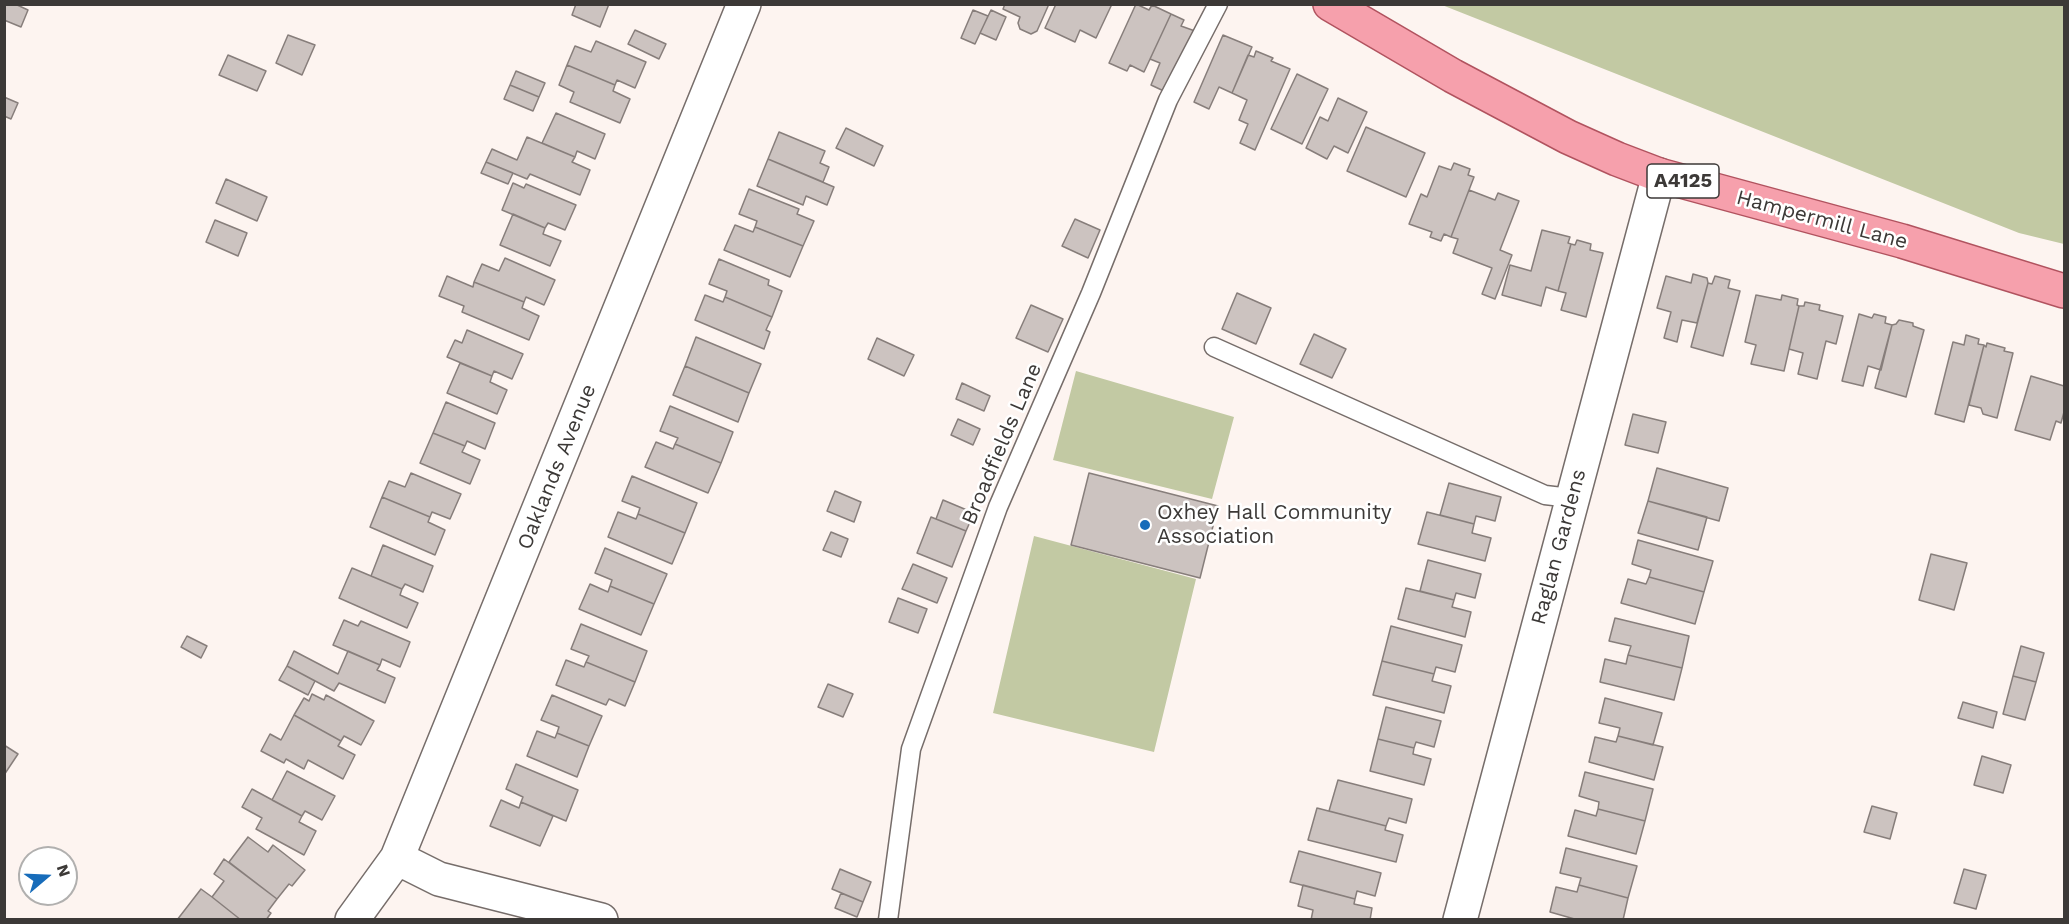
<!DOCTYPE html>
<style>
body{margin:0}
#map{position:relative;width:2069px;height:924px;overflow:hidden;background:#fdf4f0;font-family:"Work Sans",sans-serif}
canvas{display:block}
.frame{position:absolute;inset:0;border:6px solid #3c3937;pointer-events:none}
.north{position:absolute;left:18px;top:846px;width:60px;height:60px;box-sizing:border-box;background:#fff;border:2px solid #b1b0af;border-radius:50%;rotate:71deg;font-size:16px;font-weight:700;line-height:24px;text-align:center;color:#3c3937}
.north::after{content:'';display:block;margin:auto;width:21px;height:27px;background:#176cba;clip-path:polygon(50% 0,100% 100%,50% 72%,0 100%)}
</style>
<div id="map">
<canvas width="2069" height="924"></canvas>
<div class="frame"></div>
<div class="north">N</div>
</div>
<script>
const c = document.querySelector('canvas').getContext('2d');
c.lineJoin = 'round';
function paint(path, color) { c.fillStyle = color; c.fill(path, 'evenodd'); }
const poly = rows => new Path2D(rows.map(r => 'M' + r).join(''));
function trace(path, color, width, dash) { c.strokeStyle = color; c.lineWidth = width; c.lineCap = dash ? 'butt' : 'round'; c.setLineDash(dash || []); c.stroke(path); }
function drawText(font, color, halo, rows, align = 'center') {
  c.font = font + ' "Work Sans",sans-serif'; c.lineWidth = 5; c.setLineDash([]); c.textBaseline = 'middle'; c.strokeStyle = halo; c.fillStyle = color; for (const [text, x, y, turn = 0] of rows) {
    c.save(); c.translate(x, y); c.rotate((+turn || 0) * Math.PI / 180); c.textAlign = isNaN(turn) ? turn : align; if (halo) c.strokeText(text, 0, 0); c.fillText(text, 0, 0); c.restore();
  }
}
paint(poly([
 [1442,5,2064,5,2064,244,2019,233],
 [1076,371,1234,417,1212,499,1053,460],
 [1034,536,1196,579,1154,752,993,713]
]), '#c2c9a3');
const building = poly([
 [4,4,15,4,28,10,21,27,4,20,4,4],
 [576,4,609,4,600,27,572,15,576,4],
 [1005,4,1049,4,1037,31,1031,34,1020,29,1018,23,1020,17,1003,9,1005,4],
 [1056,4,1112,4,1096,38,1080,30,1075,42,1045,28,1056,4],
 [1136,4,1149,10,1152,5,1171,14,1144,72,1130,65,1127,71,1109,63,1136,4],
 [973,10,988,16,975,44,961,38,973,10],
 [991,10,1006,17,996,40,980,33,991,10],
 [1171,14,1184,20,1181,26,1195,31,1168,93,1151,85,1160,63,1150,59,1171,14],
 [635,30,666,44,659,59,628,44,635,30],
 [288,35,315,45,302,75,276,63,288,35],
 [1223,35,1252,47,1232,93,1219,87,1209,109,1194,102,1223,35],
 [596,41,646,62,635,88,617,80,615,85,567,65,575,46,591,52,596,41],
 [1256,51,1273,58,1271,61,1290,69,1255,150,1240,143,1248,124,1239,120,1247,100,1232,93,1248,55,1254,57,1256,51],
 [228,55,266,71,257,91,219,75,228,55],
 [567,65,615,85,613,91,630,99,620,123,570,102,574,92,559,85,567,65],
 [516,71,545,83,539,97,510,85,516,71],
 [1297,74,1328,89,1302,144,1271,129,1297,74],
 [510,85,539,97,533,111,504,99,510,85],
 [4,97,18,103,11,119,4,116,4,97],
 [1338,98,1367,112,1348,153,1334,146,1327,159,1306,148,1320,117,1328,121,1338,98],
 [556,113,605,134,595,159,577,151,575,157,542,143,556,113],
 [1366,127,1425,153,1406,197,1347,171,1366,127],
 [846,128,883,146,874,166,836,148,846,128],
 [779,132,825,151,820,163,829,167,823,182,768,159,779,132],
 [527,137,575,157,572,162,590,170,580,195,530,174,527,179,486,162,492,149,517,160,527,137],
 [768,159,834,187,827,205,806,196,803,205,757,186,768,159],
 [486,162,513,173,508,184,481,173,486,162],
 [1454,163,1470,169,1468,175,1474,177,1451,237,1444,234,1441,241,1430,237,1432,232,1409,224,1421,194,1427,197,1439,166,1451,170,1454,163],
 [226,179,267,197,257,221,216,203,226,179],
 [513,183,524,188,526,184,576,205,565,230,548,223,545,228,502,210,513,183],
 [749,189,799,209,797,214,814,221,803,246,755,227,757,221,739,214,749,189],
 [1469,190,1495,200,1498,193,1519,201,1500,250,1512,255,1495,299,1482,294,1492,268,1453,253,1458,239,1451,237,1469,190],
 [513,214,545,228,543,234,561,241,550,266,500,245,513,214],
 [1075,219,1100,230,1088,258,1062,246,1075,219],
 [215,220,247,233,238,256,206,242,215,220],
 [735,225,753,232,755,227,803,246,790,277,724,250,735,225],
 [1542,230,1570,237,1568,243,1571,244,1558,291,1546,287,1541,306,1502,295,1510,265,1531,271,1542,230],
 [1577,240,1591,244,1590,250,1603,253,1586,317,1561,310,1566,293,1558,291,1571,244,1575,245,1577,240],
 [505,258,555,280,544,305,526,297,524,302,474,282,482,264,499,271,505,258],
 [719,259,769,280,768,285,782,291,772,317,725,297,727,291,709,284,719,259],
 [1693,274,1707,278,1708,283,1697,323,1682,320,1677,342,1664,338,1671,312,1657,308,1666,276,1691,283,1693,274],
 [447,276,473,287,474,282,524,302,522,308,539,316,529,340,462,312,464,306,439,296,447,276],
 [1715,276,1730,280,1728,288,1740,291,1723,356,1691,347,1708,283,1712,284,1715,276],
 [1237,293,1271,308,1256,344,1222,329,1237,293],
 [705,295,723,302,725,297,772,317,766,330,770,332,764,349,695,320,705,295],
 [1756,295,1781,300,1782,295,1798,299,1797,305,1799,306,1784,371,1751,364,1756,345,1745,342,1756,295],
 [1805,302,1820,305,1819,310,1843,316,1836,344,1826,341,1817,379,1798,374,1803,353,1789,349,1799,306,1804,306,1805,302],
 [1031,305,1063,319,1048,352,1016,338,1031,305],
 [1859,314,1872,318,1874,314,1886,317,1885,323,1892,325,1881,370,1868,366,1863,386,1842,381,1859,314],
 [1899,320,1913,323,1913,326,1924,330,1906,397,1875,388,1892,325,1896,324,1899,320],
 [467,330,523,354,512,379,494,371,492,376,447,357,455,340,462,343,467,330],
 [1314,334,1346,349,1332,378,1300,364,1314,334],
 [1966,335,1979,339,1978,344,1984,345,1964,422,1935,414,1953,342,1964,345,1966,335],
 [696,337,761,364,749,393,685,366,696,337],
 [877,338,914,355,904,376,868,359,877,338],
 [1987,343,2005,348,2004,351,2013,353,1997,418,1983,414,1981,408,1969,405,1984,345,1986,347,1987,343],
 [460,363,492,376,490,382,507,390,497,414,447,393,460,363],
 [685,366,749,393,738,422,673,395,685,366],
 [2031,376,2064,386,2064,412,2061,423,2056,421,2050,440,2015,430,2031,376],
 [962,383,990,396,984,411,956,399,962,383],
 [446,402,495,423,485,449,467,441,465,446,433,433,446,402],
 [670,406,733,432,721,463,675,444,678,438,660,431,670,406],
 [1633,414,1666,422,1658,453,1625,445,1633,414],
 [958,419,980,429,973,445,951,435,958,419],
 [433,433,465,446,462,452,480,460,470,484,420,463,433,433],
 [656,442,673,449,675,444,721,463,708,493,645,467,656,442],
 [1657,468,1728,488,1719,521,1648,501,1657,468],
 [411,473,461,494,450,519,432,512,430,517,382,497,389,481,405,487,411,473],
 [1089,473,1218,506,1200,578,1071,545,1089,473],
 [632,476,697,503,685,533,638,514,640,508,622,501,632,476],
 [1449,483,1501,497,1495,521,1476,516,1474,524,1440,515,1449,483],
 [835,491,861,502,854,522,827,511,835,491],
 [382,497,430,517,428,522,445,530,435,555,370,527,382,497],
 [943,500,974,513,966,531,936,519,943,500],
 [1648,501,1707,517,1698,550,1638,533,1648,501],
 [618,512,636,519,638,514,685,533,672,564,608,537,618,512],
 [1427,512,1474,524,1472,533,1491,538,1485,561,1418,544,1427,512],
 [931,517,966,531,952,567,917,553,931,517],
 [831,532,848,539,841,557,823,550,831,532],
 [1638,540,1713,561,1704,592,1649,577,1651,570,1632,564,1638,540],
 [383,545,433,566,423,592,405,584,402,589,371,576,383,545],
 [605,548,667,574,654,604,610,586,612,580,595,573,605,548],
 [1931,554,1967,563,1954,610,1919,600,1931,554],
 [1428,560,1481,574,1475,598,1456,593,1454,600,1420,591,1428,560],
 [913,564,947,578,937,603,902,589,913,564],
 [352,568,402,589,400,595,418,603,407,628,339,598,352,568],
 [1649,577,1704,592,1695,624,1621,603,1628,579,1646,584,1649,577],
 [590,584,608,592,610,586,654,604,641,635,579,609,590,584],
 [1406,588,1454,600,1452,607,1471,612,1465,637,1398,619,1406,588],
 [898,598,927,609,918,633,889,622,898,598],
 [1615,618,1689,636,1682,668,1628,655,1631,646,1609,641,1615,618],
 [344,620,358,626,361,621,410,642,400,667,382,659,380,665,333,645,344,620],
 [581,624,647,651,635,682,586,662,589,656,571,649,581,624],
 [1391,626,1462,645,1455,672,1436,667,1434,674,1382,661,1391,626],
 [187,636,207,646,201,658,181,647,187,636],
 [2021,646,2044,653,2036,682,2013,676,2021,646],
 [294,651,338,674,348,651,380,665,377,670,395,678,385,703,339,683,334,691,287,666,294,651],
 [1628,655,1682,668,1674,700,1600,682,1605,659,1626,664,1628,655],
 [566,660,584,667,586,662,635,682,625,706,609,699,606,705,556,685,566,660],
 [1382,661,1434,674,1432,681,1451,686,1444,713,1373,695,1382,661],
 [287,666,315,681,308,695,279,680,287,666],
 [2013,676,2036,682,2025,720,2003,714,2013,676],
 [828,684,853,694,843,717,818,707,828,684],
 [312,694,324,700,326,695,374,721,361,745,344,736,341,741,294,715,304,698,309,701,312,694],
 [552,695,602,716,589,746,557,733,559,727,541,720,552,695],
 [1605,698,1662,713,1653,745,1618,736,1620,728,1599,723,1605,698],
 [1963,702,1997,712,1993,728,1958,718,1963,702],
 [1386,707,1441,721,1434,747,1416,742,1414,748,1378,739,1386,707],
 [294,715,341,741,338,746,355,755,343,779,308,760,304,769,286,759,284,763,261,751,270,734,281,740,294,715],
 [537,731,555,738,557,733,589,746,577,777,527,756,537,731],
 [1618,736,1663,747,1654,780,1589,762,1595,737,1616,742,1618,736],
 [1378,739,1414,748,1413,754,1431,759,1424,785,1370,771,1378,739],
 [4,745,18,754,4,775,4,745],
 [1982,756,2011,765,2003,793,1974,785,1982,756],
 [516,764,578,790,566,821,521,802,523,797,506,789,516,764],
 [287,771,335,796,322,820,305,811,302,816,272,800,287,771],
 [1585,772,1653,789,1645,821,1598,809,1599,802,1579,796,1585,772],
 [1338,780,1412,799,1406,823,1389,818,1386,826,1329,811,1338,780],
 [252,789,302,816,299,822,316,831,304,855,256,829,262,818,242,807,252,789],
 [501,800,519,808,521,802,553,816,540,846,490,826,501,800],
 [1872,806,1897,813,1890,839,1864,832,1872,806],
 [1317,808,1386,826,1385,830,1403,835,1396,862,1308,840,1317,808],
 [1598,809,1645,821,1636,854,1568,836,1575,810,1596,816,1598,809],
 [248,837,268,852,273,845,305,870,292,886,289,884,277,899,229,862,248,837],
 [1566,848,1637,866,1628,898,1579,885,1581,878,1560,873,1566,848],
 [1299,851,1381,873,1375,896,1357,891,1355,899,1290,882,1299,851],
 [224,859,277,899,268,911,271,913,266,920,241,920,212,897,224,881,214,874,224,859],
 [840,869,871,882,863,902,832,889,840,869],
 [1964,869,1986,875,1976,909,1954,903,1964,869],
 [1303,885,1355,899,1354,904,1372,908,1370,920,1311,920,1313,910,1298,906,1303,885],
 [1579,885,1628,898,1623,920,1578,920,1550,912,1556,887,1577,892,1579,885],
 [201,889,212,897,241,920,177,920,201,889],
 [841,893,863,902,857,917,835,908,841,893]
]);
paint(building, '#ccc3c0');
trace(building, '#877e7b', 1.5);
const service = poly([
 [1214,347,1545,495,1571,498],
 [888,920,911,749,998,507,1091,293,1168,100,1218,4]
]);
const minor = poly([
 [397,858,439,879,601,920],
 [352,920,397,858,744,4],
 [1460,920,1659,175]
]);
const primary = poly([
 [1330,4,1453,76,1568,137,1617,159,1659,175,1902,241,2064,291]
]);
trace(service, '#766d6a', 21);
trace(minor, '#766d6a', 36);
trace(primary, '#b1535f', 36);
trace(service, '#fff', 18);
trace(minor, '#fff', 33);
trace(primary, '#f6a0ac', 33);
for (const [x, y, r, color] of [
 [1145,525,6,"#176cba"]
]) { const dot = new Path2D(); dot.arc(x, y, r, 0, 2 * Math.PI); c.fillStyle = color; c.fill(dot); trace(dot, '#fff', 2); }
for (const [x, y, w] of [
 [1683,181,72]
]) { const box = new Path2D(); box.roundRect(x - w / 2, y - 17, w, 34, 4.5); c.fillStyle = '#fff'; c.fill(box); trace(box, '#3c3937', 1.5); }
drawText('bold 20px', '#3c3937', null, [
 ["A4125",1683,181]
]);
drawText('21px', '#3c3937', '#fff', [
 ["Hampermill Lane",1822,220,15],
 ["Broadfields Lane",1002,444,-67],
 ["Oaklands Avenue",557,467,-68],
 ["Raglan Gardens",1559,547,-75]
]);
drawText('21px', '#3c3937', '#fff', [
 ["Oxhey Hall Community",1157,513],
 ["Association",1157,537]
], 'left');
</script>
